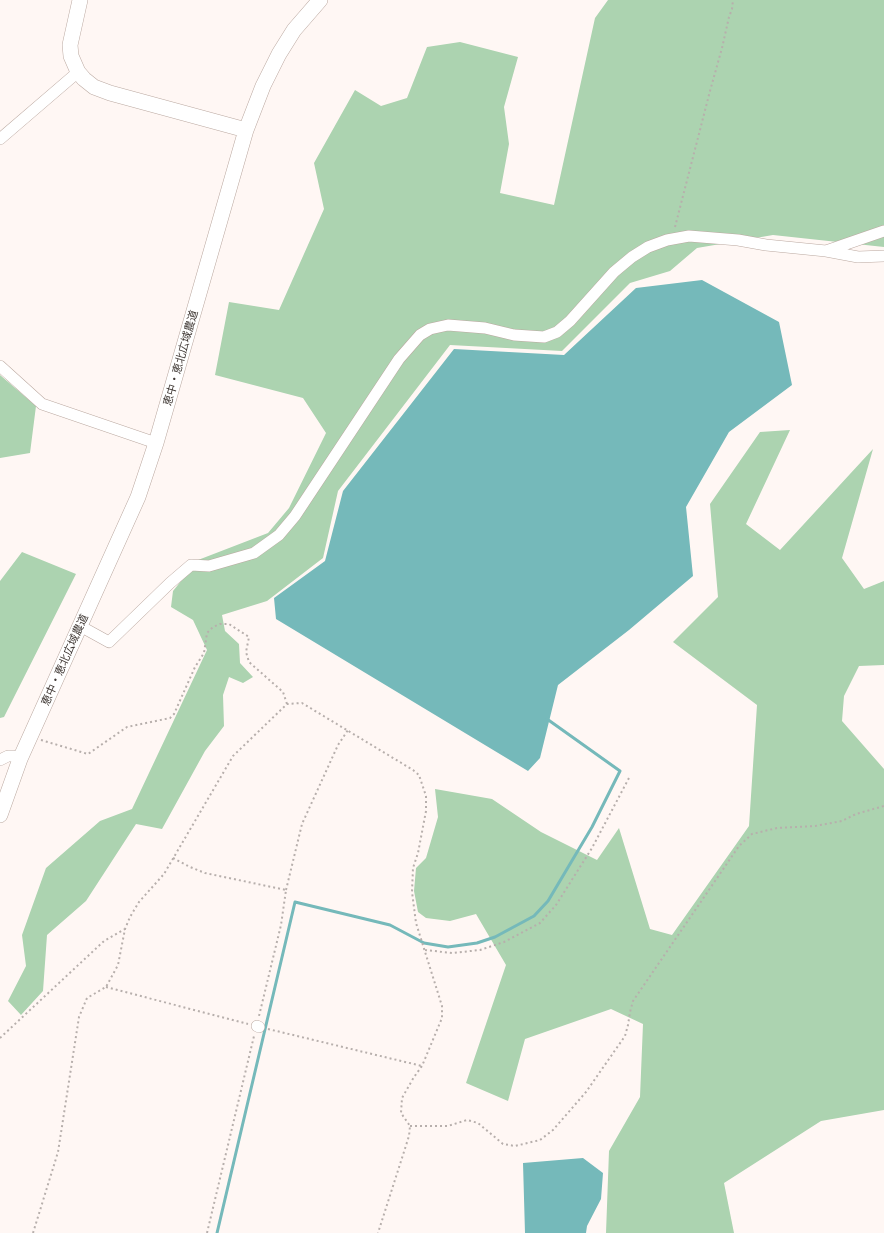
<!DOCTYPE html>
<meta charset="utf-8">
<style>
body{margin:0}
canvas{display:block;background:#fff7f4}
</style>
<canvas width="884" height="1233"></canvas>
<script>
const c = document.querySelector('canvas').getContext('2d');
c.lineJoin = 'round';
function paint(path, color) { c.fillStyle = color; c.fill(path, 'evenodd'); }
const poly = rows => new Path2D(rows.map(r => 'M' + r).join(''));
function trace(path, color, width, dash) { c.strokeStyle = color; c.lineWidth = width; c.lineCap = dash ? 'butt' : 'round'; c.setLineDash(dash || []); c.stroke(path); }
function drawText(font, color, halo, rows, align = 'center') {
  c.font = font + ' "Public Sans","Noto Sans JP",sans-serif'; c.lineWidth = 3; c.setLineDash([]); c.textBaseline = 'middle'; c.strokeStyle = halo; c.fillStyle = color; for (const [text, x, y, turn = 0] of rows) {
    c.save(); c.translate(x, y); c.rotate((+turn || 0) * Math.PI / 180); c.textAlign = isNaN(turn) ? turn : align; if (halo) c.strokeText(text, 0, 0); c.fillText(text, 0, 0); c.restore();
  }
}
paint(poly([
 [608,0,884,0,884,247,773,235,697,248,670,271,630,283,562,351,450,345,338,491,323,558,267,601,222,615,225,631,239,644,240,663,253,677,243,683,229,677,223,695,224,726,205,751,162,829,136,824,86,901,47,935,43,991,21,1015,8,1001,26,966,22,935,46,868,100,821,132,809,207,650,193,620,171,607,173,591,198,560,268,533,289,508,326,433,303,398,215,375,229,302,279,310,324,209,314,163,355,90,381,106,407,98,427,47,460,42,518,57,504,107,509,144,500,193,554,205,595,18],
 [0,375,36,406,30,453,0,458],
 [790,430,746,524,780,550,873,449,842,558,864,589,884,581,884,665,859,666,844,696,842,721,884,769,884,1110,821,1121,724,1183,734,1233,606,1233,609,1151,640,1097,643,1024,611,1009,525,1039,508,1101,466,1083,506,965,476,914,450,921,426,918,418,912,414,891,416,868,426,858,438,817,435,789,492,799,541,832,597,860,619,828,650,929,672,935,749,826,757,705,673,642,718,597,710,504,760,432],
 [22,552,76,574,4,717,0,718,0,581]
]), '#acd3b0');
paint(poly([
 [702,280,779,322,792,385,729,432,686,507,693,576,629,630,558,685,540,758,528,771,276,619,274,598,325,561,343,491,454,349,564,355,636,288],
 [583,1158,603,1173,601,1199,587,1226,586,1233,525,1233,523,1163]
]), '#75b9ba');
trace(poly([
 [217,1233,295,902,390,925,424,943,448,947,477,943,495,937,534,916,548,901,592,827,620,771,547,719]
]), '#75b9ba', 3);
const street = poly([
 [0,139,78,72],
 [826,251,884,231],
 [0,366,42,404,156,443],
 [80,626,109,642,170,583,191,565,209,566,254,553,279,535,295,516,399,359,420,335,430,329,448,325,485,328,514,335,544,337,557,332,570,321,614,272,632,257,648,247,667,240,689,236,738,240,766,245,826,251,858,257,884,256],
 [0,760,8,756,14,756,20,759],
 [257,1026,259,1027]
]);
const secondary = poly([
 [80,0,70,45,71,56,78,72,84,79,94,87,110,93,246,130],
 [0,815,20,759,138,497,156,443,246,130,263,86,279,54,294,30,320,0]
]);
trace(street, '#bba9a1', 12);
trace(secondary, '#bba9a1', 16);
trace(poly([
 [675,227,710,91,722,48,729,17,732,9,733,0],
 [41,740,88,754,127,727,170,718,174,714,195,667,204,653,207,633,213,627,220,624,229,624,249,637,246,652,249,662,283,692,287,704],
 [173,858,190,867,205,873,286,890,281,925,259,1016],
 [286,890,302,824,338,745,348,730],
 [425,950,452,953,480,950,504,942,540,923,556,905,592,848,630,776],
 [106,987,248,1024],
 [268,1029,422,1066],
 [0,1038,104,941,125,929],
 [410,1126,448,1126,467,1120,478,1123,503,1144,515,1146,540,1140,553,1130,586,1092,625,1036,628,1025,630,1012,633,1001,739,846,752,834,777,828,815,826,842,821,856,814,884,806],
 [33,1233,58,1152,79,1017,87,998,106,987,118,965,125,929,130,917,139,902,164,874,233,756,287,704,302,703,413,770,419,775,426,796,426,811,418,853,413,868,412,892,416,923,442,1006,442,1018,422,1066,414,1077,402,1098,401,1113,410,1126,409,1136,378,1233],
 [207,1233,254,1036]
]), '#b7afac', 2, [2, 3]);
trace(street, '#fff', 11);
trace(secondary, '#fff', 15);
drawText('11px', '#403935', '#fff', [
 ["恵中・恵北広域農道",181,358,-74],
 ["恵中・恵北広域農道",65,660,-66]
]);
</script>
